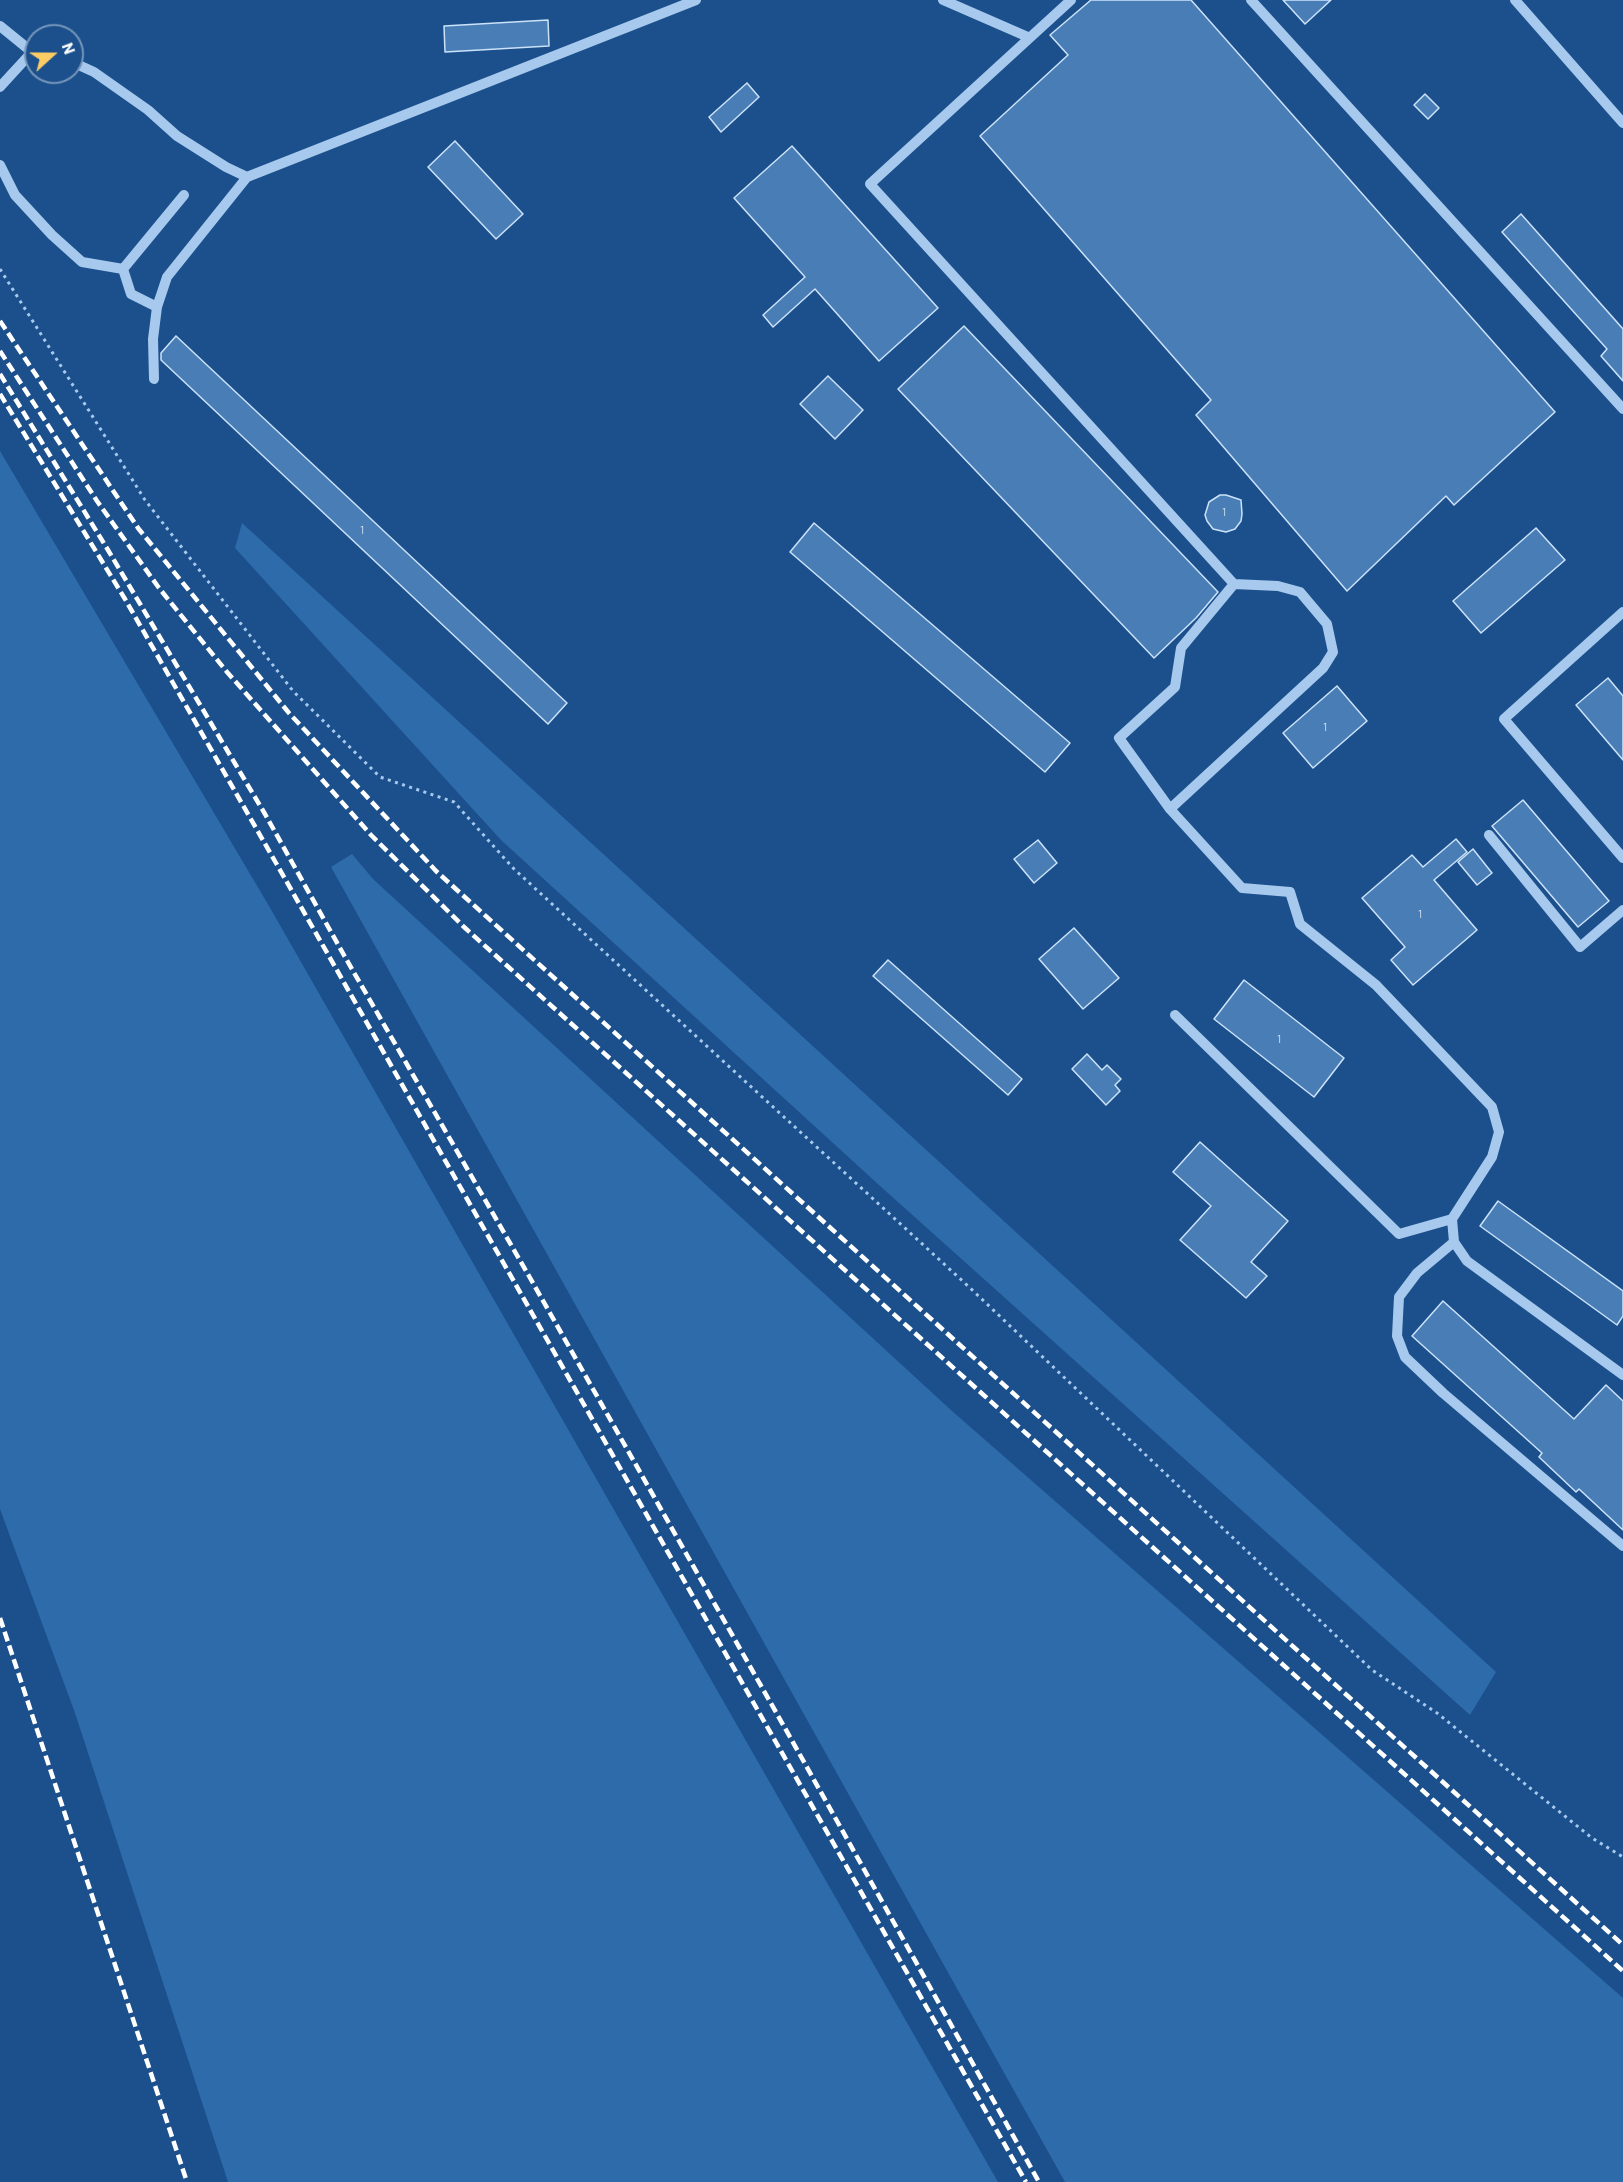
<!DOCTYPE html>
<style>
body{margin:0}
#map{position:relative;width:1623px;height:2182px;overflow:hidden;background:#1b508c;font-family:Barlow,sans-serif}
canvas{display:block}
.north{position:absolute;left:24px;top:24px;width:60px;height:60px;box-sizing:border-box;background:#1b508c;border:2px solid #7696ba;border-radius:50%;rotate:69deg;font-size:16px;font-weight:700;line-height:24px;text-align:center;color:#fff}
.north::after{content:'';display:block;margin:auto;width:21px;height:27px;background:#fecc64;clip-path:polygon(50% 0,100% 100%,50% 72%,0 100%)}
</style>
<div id="map">
<canvas width="1623" height="2182"></canvas>
<div class="north">N</div>
</div>
<script>
const c = document.querySelector('canvas').getContext('2d');
c.lineJoin = 'round';
function paint(path, color) { c.fillStyle = color; c.fill(path, 'evenodd'); }
const poly = rows => new Path2D(rows.map(r => 'M' + r).join(''));
function trace(path, color, width, dash) { c.strokeStyle = color; c.lineWidth = width; c.lineCap = dash ? 'butt' : 'round'; c.setLineDash(dash || []); c.stroke(path); }
function drawText(font, color, halo, rows, align = 'center') {
  c.font = font + ' Barlow,sans-serif'; c.lineWidth = 6; c.setLineDash([]); c.textBaseline = 'middle'; c.strokeStyle = halo; c.fillStyle = color; for (const [text, x, y, turn = 0] of rows) {
    c.save(); c.translate(x, y); c.rotate((+turn || 0) * Math.PI / 180); c.textAlign = isNaN(turn) ? turn : align; if (halo) c.strokeText(text, 0, 0); c.fillText(text, 0, 0); c.restore();
  }
}
paint(poly([
 [0,451,269,906,998,2182,228,2182,75,1713,0,1509],
 [242,523,1496,1672,1470,1715,879,1185,501,840,235,548],
 [352,854,373,879,952,1411,1623,1998,1623,2182,1065,2182,331,867]
]), '#2e6baa');
const building = poly([
 [1091,0,1191,0,1555,412,1454,505,1446,496,1347,591,1196,415,1211,400,980,136,1068,55,1050,35,1091,0],
 [1283,0,1331,0,1305,24,1283,0],
 [548,20,549,46,445,52,444,26,548,20],
 [747,83,759,97,721,132,709,117,747,83],
 [1425,94,1439,108,1428,119,1414,105,1425,94],
 [455,141,523,214,496,239,428,167,455,141],
 [792,146,938,308,879,361,815,289,773,327,763,315,805,277,734,198,792,146],
 [1521,214,1623,329,1623,381,1601,356,1607,349,1502,232,1521,214],
 [964,326,1218,592,1196,618,1154,658,898,389,964,326],
 [176,336,567,703,548,724,161,360,161,353,176,336],
 [828,376,863,410,835,439,800,404,828,376],
 [1220,495,1226,495,1241,500,1242,514,1241,521,1235,529,1226,532,1213,529,1207,521,1205,515,1209,502,1220,495],
 [814,523,1070,743,1045,772,790,552,814,523],
 [1536,528,1565,560,1481,633,1453,601,1536,528],
 [1608,678,1623,696,1623,760,1576,705,1608,678],
 [1337,686,1367,721,1313,768,1283,733,1337,686],
 [1523,800,1609,901,1578,927,1492,826,1523,800],
 [1456,839,1467,852,1434,880,1477,930,1413,985,1391,960,1405,947,1362,898,1412,855,1423,867,1456,839],
 [1038,840,1057,863,1034,883,1014,859,1038,840],
 [1473,849,1492,873,1477,885,1458,862,1473,849],
 [1074,928,1119,978,1083,1009,1039,959,1074,928],
 [888,960,1022,1079,1008,1095,873,976,888,960],
 [1244,980,1344,1058,1314,1097,1214,1019,1244,980],
 [1087,1054,1102,1070,1107,1065,1121,1079,1115,1085,1120,1091,1106,1105,1072,1069,1087,1054],
 [1200,1142,1288,1221,1251,1262,1267,1276,1246,1298,1180,1240,1211,1206,1173,1172,1200,1142],
 [1498,1201,1623,1291,1623,1316,1617,1325,1480,1226,1498,1201],
 [1443,1301,1574,1419,1606,1385,1623,1401,1623,1530,1579,1489,1576,1492,1539,1457,1542,1453,1412,1336,1443,1301]
]);
paint(building, '#487db6');
trace(building, '#cce2f9', 1.5);
trace(poly([
 [0,269,145,500,293,691,380,777,454,802,514,869,968,1286,1372,1670,1437,1713,1592,1838,1623,1857]
]), '#a7c9ed', 3, [3, 4.5]);
trace(poly([
 [943,0,1028,37],
 [1071,0,870,184,1234,584,1278,586,1300,592,1327,624,1333,652,1323,668,1170,809],
 [1251,0,1623,409],
 [1515,0,1623,123],
 [0,26,32,52,36,52],
 [72,62,94,72,148,110,177,136,226,167,247,177],
 [0,87,32,52],
 [0,165,15,195,52,235,82,262,123,269,184,195],
 [123,269,131,294,157,307],
 [154,379,153,339,157,307,167,277,247,177,696,0],
 [1234,584,1181,648,1175,687,1119,738,1170,809,1242,888,1290,892,1300,924,1376,985,1492,1107,1499,1132,1492,1157,1452,1219,1454,1242,1467,1261,1623,1375],
 [1623,612,1504,719,1623,858],
 [1489,835,1580,947,1623,910],
 [1175,1015,1399,1234,1452,1219],
 [1454,1242,1417,1273,1399,1297,1397,1336,1405,1357,1443,1393,1623,1546]
]), '#a7c9ed', 10);
trace(poly([
 [0,321,138,528,289,713,436,871,1623,1945],
 [0,351,97,501,159,588,227,672,371,835,464,927,1623,1971],
 [0,374,108,550,265,814,345,957,529,1276,790,1737,1039,2182],
 [0,394,125,599,276,863,1026,2182],
 [0,1618,187,2182]
]), '#fff', 4.5, [10, 4.5]);
drawText('12px', '#d1deed', null, [
 ["1",1224,512],
 ["1",362,530],
 ["1",1325,727],
 ["1",1420,914],
 ["1",1279,1039]
]);
</script>
